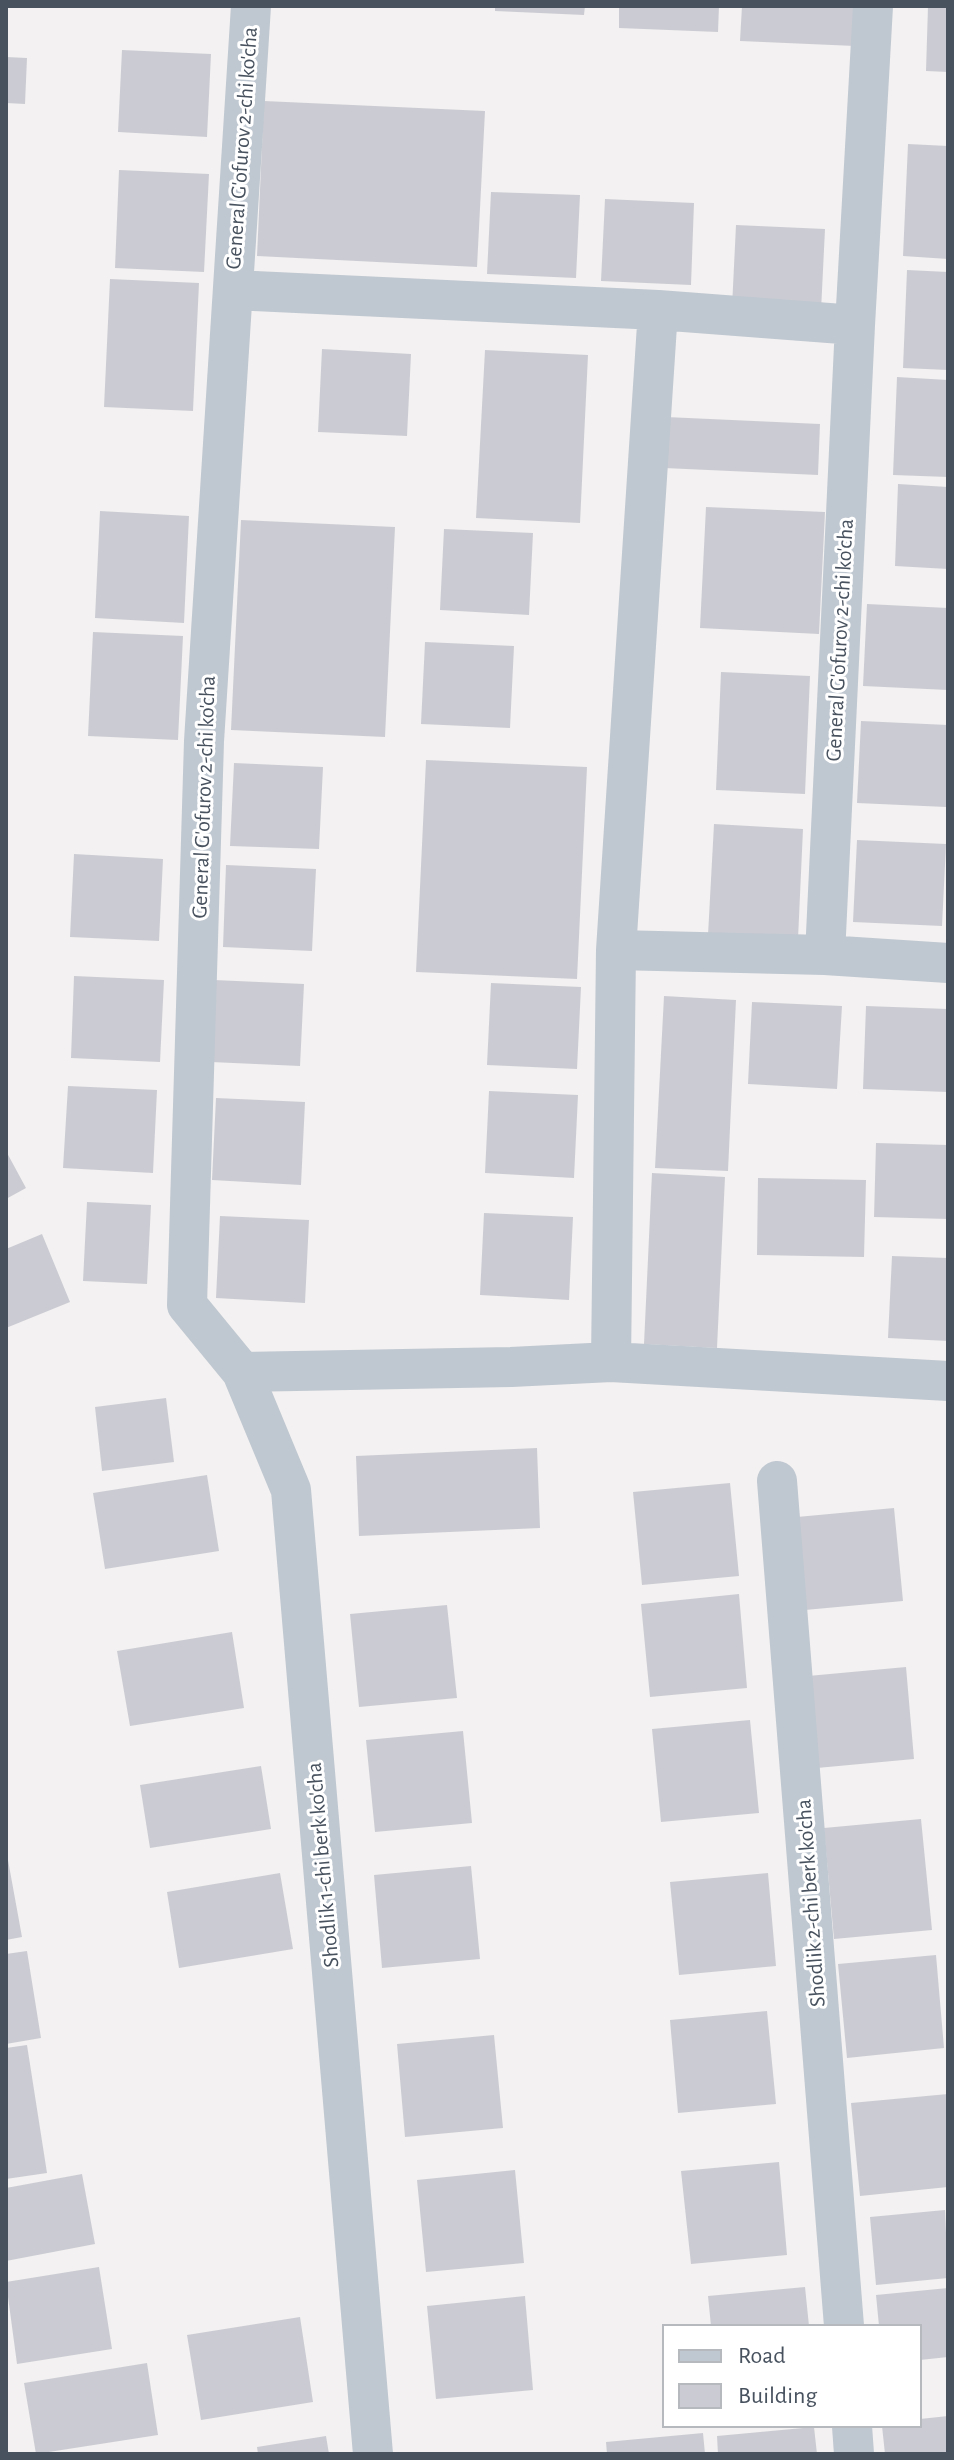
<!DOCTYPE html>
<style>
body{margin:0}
#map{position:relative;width:954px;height:2460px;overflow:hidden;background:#f3f1f1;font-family:"Alegreya Sans",sans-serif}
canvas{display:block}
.frame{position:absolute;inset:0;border:8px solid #48525f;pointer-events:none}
.legend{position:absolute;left:662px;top:2324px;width:260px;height:104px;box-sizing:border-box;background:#fff;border:2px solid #b6babf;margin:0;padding:10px 14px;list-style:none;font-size:24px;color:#48525f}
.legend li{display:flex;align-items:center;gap:16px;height:40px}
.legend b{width:40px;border:2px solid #b6babf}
</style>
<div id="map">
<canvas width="954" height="2460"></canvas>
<div class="frame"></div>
<ul class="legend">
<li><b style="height:10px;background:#bfc7d0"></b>Road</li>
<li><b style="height:22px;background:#cbccd3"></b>Building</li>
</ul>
</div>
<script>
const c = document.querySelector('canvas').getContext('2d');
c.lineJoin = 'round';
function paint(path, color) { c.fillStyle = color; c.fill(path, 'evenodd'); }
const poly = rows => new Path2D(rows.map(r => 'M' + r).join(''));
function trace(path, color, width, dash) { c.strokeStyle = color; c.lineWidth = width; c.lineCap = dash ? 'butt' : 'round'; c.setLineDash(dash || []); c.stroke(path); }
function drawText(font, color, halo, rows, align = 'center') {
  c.font = font + ' "Alegreya Sans",sans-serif'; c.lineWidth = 6; c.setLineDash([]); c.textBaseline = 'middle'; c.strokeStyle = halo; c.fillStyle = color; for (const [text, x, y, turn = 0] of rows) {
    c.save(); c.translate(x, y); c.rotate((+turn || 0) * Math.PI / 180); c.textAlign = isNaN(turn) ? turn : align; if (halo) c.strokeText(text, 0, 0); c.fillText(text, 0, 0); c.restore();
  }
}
paint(poly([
 [495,6,585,6,584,15,495,11],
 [619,6,719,6,718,32,619,28],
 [742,6,857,6,855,46,740,41],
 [928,6,948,6,948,72,926,71],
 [122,50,211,54,207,137,118,132],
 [6,57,27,58,25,104,6,103],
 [264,101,485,111,477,267,257,256],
 [908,144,948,146,948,259,903,256],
 [119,170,209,174,204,272,115,268],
 [491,192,580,195,576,278,487,274],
 [605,199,694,203,691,285,601,281],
 [736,225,825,229,821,311,732,307],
 [907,270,948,272,948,370,903,368],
 [110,279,199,283,193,411,104,407],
 [322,349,411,354,407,436,318,432],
 [485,350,588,355,580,523,476,518],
 [897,377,948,380,948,477,893,475],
 [666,417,820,424,818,475,664,468],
 [898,484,948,487,948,569,895,566],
 [706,507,825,512,819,634,700,628],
 [100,511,189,516,184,623,95,618],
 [241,520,395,527,385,737,231,730],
 [444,529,533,533,529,615,440,610],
 [867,604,948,608,948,690,863,686],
 [93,632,183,636,178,740,88,736],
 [425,642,514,646,510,728,421,724],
 [721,672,810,676,805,794,716,790],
 [861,721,948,725,946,807,857,803],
 [426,760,587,767,577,979,416,972],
 [234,763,323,767,319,849,230,846],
 [714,824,803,829,798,939,708,935],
 [857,840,946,844,942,926,853,922],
 [74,854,163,859,159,941,70,937],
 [226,865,316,869,312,951,223,947],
 [74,976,164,980,160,1062,71,1058],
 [214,980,304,984,300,1066,211,1062],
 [491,983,581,987,577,1069,487,1065],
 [664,996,736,1000,728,1171,655,1168],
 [752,1002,842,1006,837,1089,748,1084],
 [866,1006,948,1009,948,1092,863,1089],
 [68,1086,157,1090,153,1173,63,1168],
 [489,1091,578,1095,574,1178,485,1173],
 [216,1098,305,1102,301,1185,212,1180],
 [876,1143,948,1145,948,1219,874,1217],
 [6,1151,26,1188,6,1199],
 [652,1173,725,1177,717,1348,644,1344],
 [758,1178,866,1180,864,1257,757,1255],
 [87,1202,151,1205,147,1284,83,1281],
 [484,1213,573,1217,569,1300,480,1295],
 [220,1216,309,1220,305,1303,216,1298],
 [42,1234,70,1302,6,1328,6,1249],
 [892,1256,948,1258,948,1341,888,1338],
 [166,1398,174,1462,102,1471,95,1407],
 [537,1448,540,1528,359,1536,356,1456],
 [207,1475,219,1551,105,1569,93,1493],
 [730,1483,739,1576,642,1585,633,1492],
 [894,1508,903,1601,805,1610,797,1517],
 [739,1594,747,1688,650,1697,641,1604],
 [447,1605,457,1698,359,1707,350,1614],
 [232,1632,244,1708,130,1726,117,1651],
 [906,1667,914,1759,817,1768,808,1676],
 [750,1720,759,1813,661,1822,652,1729],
 [463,1731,472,1823,375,1832,366,1740],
 [261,1766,271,1829,150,1848,140,1785],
 [921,1819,932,1930,834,1939,824,1828],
 [6,1849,22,1937,6,1940],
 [471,1866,480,1959,382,1968,374,1875],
 [280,1873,293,1949,179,1968,167,1892],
 [768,1873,776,1966,679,1975,670,1882],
 [27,1951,41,2038,6,2044,6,1954],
 [936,1955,944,2048,847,2058,838,1964],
 [767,2011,776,2104,678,2113,670,2020],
 [494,2035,503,2128,405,2137,397,2044],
 [27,2045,47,2173,6,2179,6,2048],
 [948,2094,948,2187,860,2196,851,2103],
 [779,2162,787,2255,691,2264,681,2171],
 [515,2170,524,2263,426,2272,417,2180],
 [82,2174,95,2244,6,2261,6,2188],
 [945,2210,948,2278,876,2285,870,2217],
 [99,2267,112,2349,17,2364,6,2282],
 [805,2287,809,2326,711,2326,708,2296],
 [948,2288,948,2357,920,2360,920,2326,879,2326,876,2295],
 [525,2296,533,2390,436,2399,427,2306],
 [300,2317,313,2402,201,2420,187,2335],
 [147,2363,158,2435,36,2454,24,2383],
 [948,2416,948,2454,885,2454,882,2426,920,2426,920,2419],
 [814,2427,817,2454,718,2454,717,2436],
 [703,2433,705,2454,607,2454,606,2442],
 [326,2436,329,2454,258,2454,257,2447]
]), '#cbccd3');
trace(poly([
 [251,6,204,741,187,1305,242,1372,291,1490,373,2454],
 [233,290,658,310,855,325],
 [616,950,825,955,948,963],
 [825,955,855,325,873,6],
 [611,1362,616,950,658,310],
 [242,1372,511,1367,611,1362,948,1381],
 [777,1481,844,2326],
 [852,2426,854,2454]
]), '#bfc7d0', 40);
drawText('22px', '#48525f', '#fff', [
 ["General G'ofurov 2-chi ko'cha",242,148,-86],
 ["General G'ofurov 2-chi ko'cha",840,640,-87],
 ["General G'ofurov 2-chi ko'cha",204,797,-88],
 ["Shodlik 1-chi berk ko'cha",323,1865,-95],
 ["Shodlik 2-chi berk ko'cha",811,1903,-94]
]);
</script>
